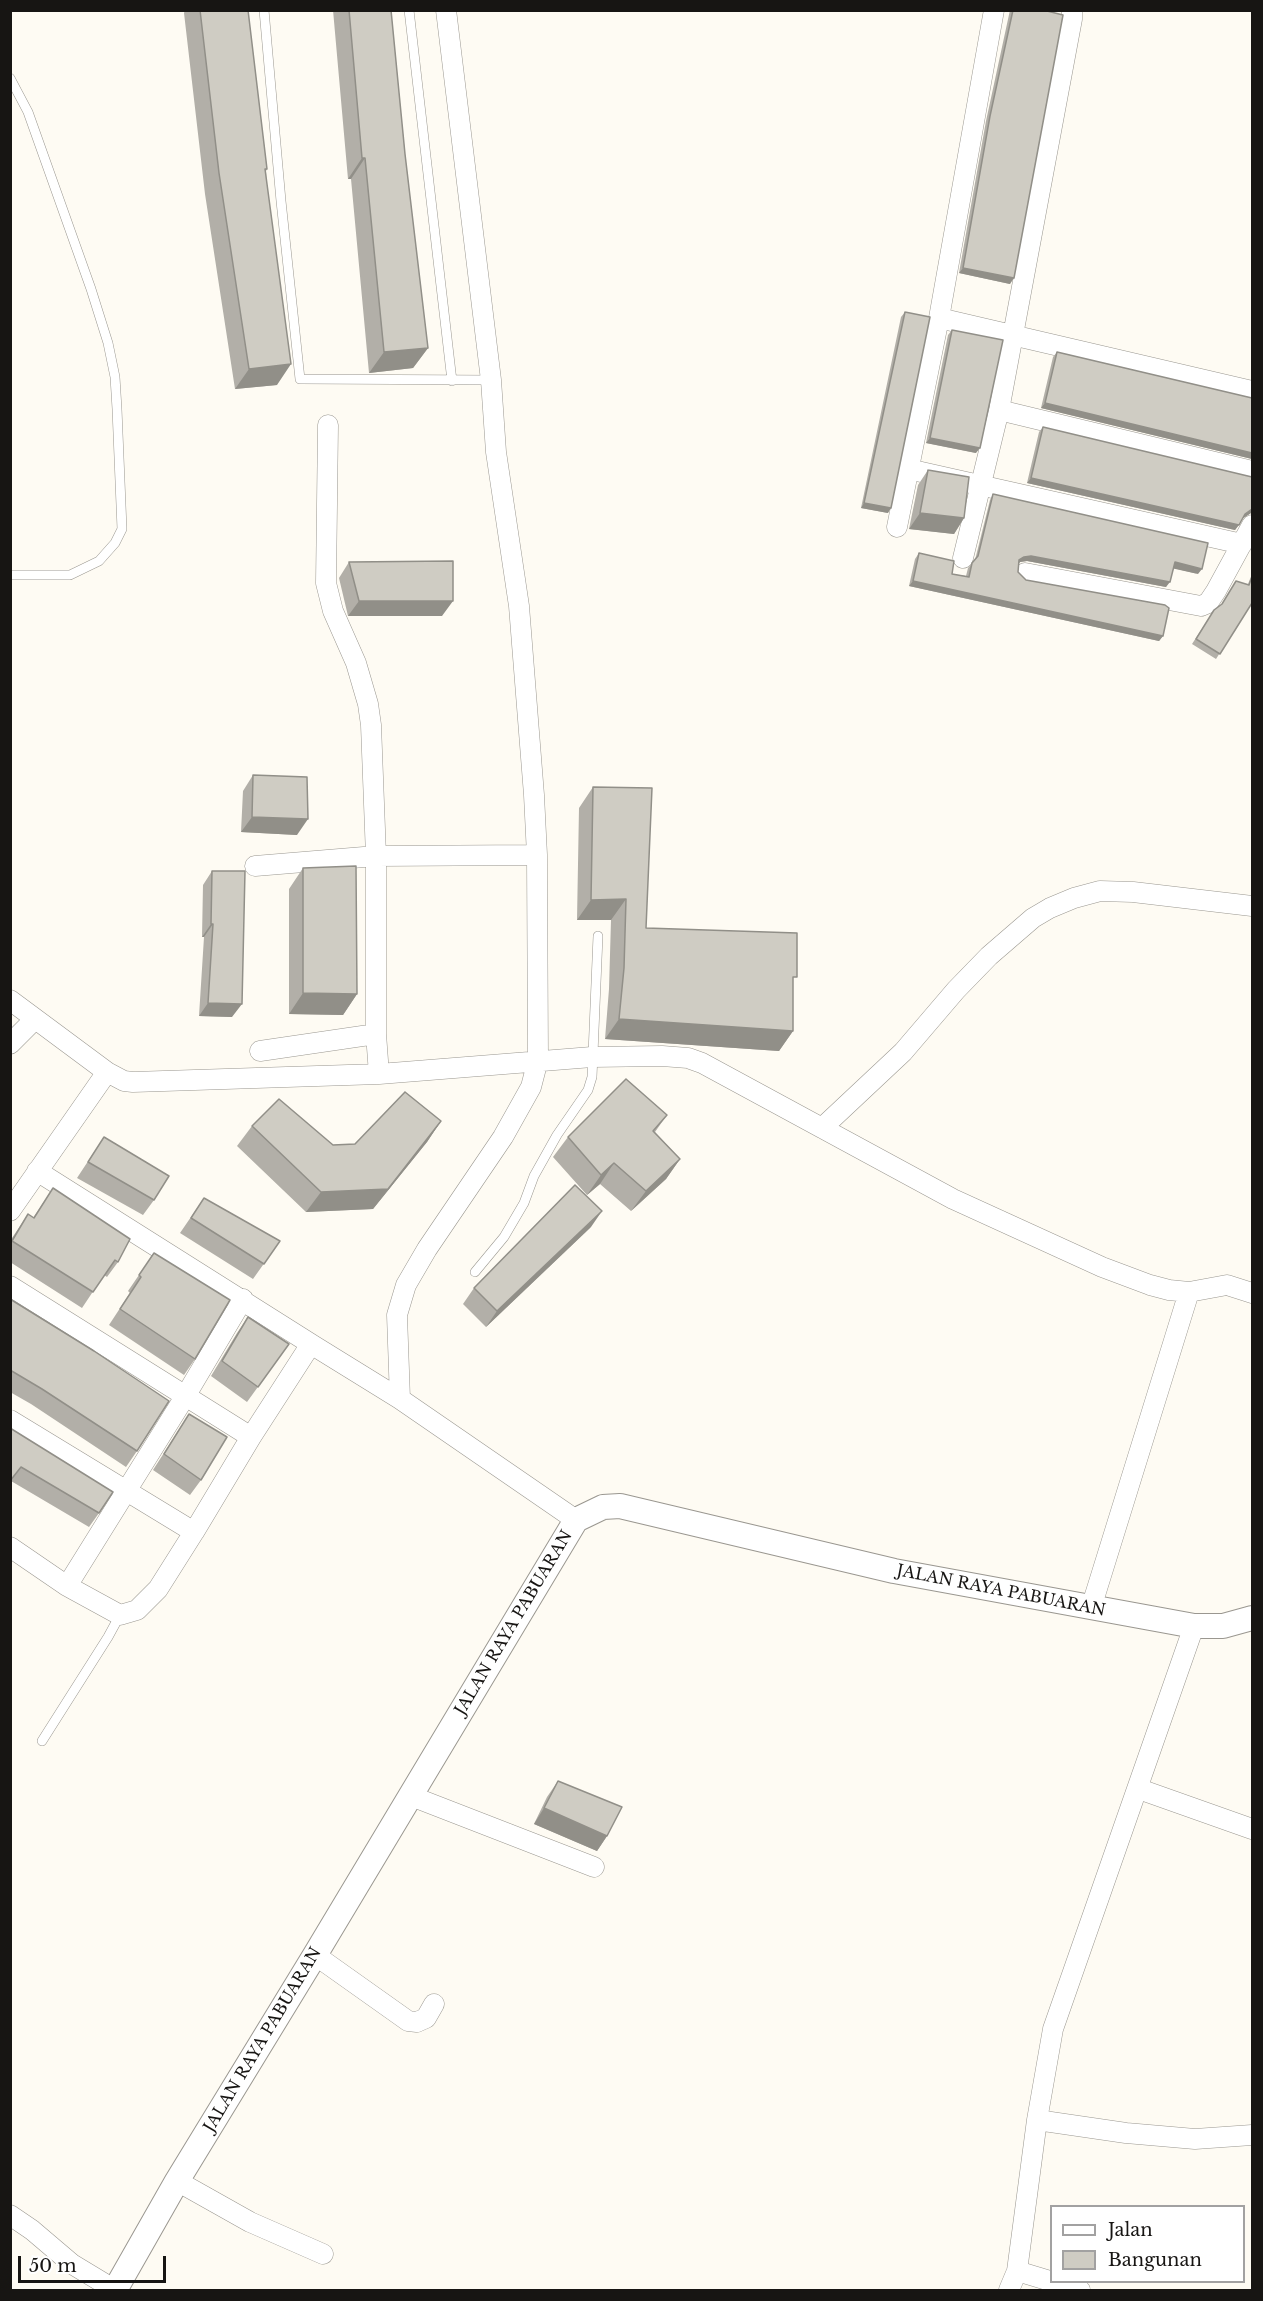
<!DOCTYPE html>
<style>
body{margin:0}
#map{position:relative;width:1263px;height:2301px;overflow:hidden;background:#fefbf3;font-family:"Libre Baskerville",serif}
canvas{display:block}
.frame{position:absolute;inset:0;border:12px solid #171513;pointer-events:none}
.legend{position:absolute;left:1050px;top:2205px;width:195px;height:78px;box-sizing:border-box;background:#fff;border:2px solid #a2a1a1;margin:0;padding:8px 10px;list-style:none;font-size:18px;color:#171513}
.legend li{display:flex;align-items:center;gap:12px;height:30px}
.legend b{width:30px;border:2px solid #a2a1a1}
.scale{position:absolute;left:18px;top:2256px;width:148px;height:27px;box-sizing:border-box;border:3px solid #171513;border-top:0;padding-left:8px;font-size:18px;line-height:21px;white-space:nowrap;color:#171513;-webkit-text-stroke:4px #fff;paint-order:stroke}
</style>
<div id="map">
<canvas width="1263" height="2301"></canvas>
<div class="frame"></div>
<ul class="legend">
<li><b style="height:8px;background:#fff"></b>Jalan</li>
<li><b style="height:16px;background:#cfccc3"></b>Bangunan</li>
</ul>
<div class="scale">50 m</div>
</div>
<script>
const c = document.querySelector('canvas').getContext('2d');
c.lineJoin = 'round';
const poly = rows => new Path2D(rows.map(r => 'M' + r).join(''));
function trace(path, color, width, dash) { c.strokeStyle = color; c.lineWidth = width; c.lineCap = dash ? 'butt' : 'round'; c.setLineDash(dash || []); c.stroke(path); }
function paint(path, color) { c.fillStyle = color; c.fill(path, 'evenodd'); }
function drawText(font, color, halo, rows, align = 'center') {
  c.font = font + ' "Libre Baskerville",serif'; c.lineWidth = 4.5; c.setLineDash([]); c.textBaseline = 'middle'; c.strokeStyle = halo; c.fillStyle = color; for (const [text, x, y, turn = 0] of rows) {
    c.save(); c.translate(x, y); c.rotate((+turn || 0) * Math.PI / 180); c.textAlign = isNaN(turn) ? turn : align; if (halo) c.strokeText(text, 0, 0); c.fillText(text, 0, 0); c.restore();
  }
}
const service = poly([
 [264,10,281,201,300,379,491,380],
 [409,10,452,381],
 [10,78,28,112,91,289,108,343,115,377,117,409,122,529,115,543,99,561,70,575,10,575],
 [475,1272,504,1237,524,1203,534,1176,557,1135,588,1090,592,1077,598,936],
 [42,1741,108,1637,120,1615]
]);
const minor = poly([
 [939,318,1252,391],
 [999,410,1252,471],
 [328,425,326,583,333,611,356,663,368,704,371,725,376,856,537,855],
 [908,469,1242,544],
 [897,527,939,318,994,10],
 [963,558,999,410,1072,19,1072,10],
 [1025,573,1201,606,1208,603,1216,591,1252,525],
 [255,866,376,856,376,1034,379,1074],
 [10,1000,107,1072,124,1081,133,1082,379,1074,592,1057,662,1056,688,1058,702,1063,953,1199,1102,1267,1150,1285,1169,1290,1189,1292,1227,1285,1252,1293],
 [10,1044,35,1019],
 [260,1051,376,1034],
 [822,1128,903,1052,956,990,989,956,1033,918,1050,908,1074,898,1100,891,1133,892,1252,906],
 [37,1171,311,1344],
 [10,1211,107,1072],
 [10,1286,251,1437,311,1344,400,1399,397,1315,406,1285,427,1249,503,1137,531,1087,538,1060,537,855,534,795,519,606,496,452,491,380,446,10],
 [400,1399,576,1520],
 [10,1420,194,1532,251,1437],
 [10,1547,67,1586,120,1615,137,1610,158,1589,194,1532],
 [67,1586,186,1395,243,1299],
 [1091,1608,1189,1292],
 [1139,1789,1252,1829],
 [411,1796,594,1867],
 [315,1955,408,2021,417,2022,426,2018,434,2004],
 [1037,2120,1126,2133,1195,2139,1252,2135],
 [177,2181,250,2222,323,2254],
 [10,2215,32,2230,72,2264,115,2290],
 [1017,2271,1080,2290],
 [1009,2290,1017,2271,1037,2120,1053,2029,1194,1626]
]);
const tertiary = poly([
 [115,2290,177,2181,315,1955,576,1520,603,1507,620,1506,894,1571,1194,1626,1223,1626,1252,1618]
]);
trace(service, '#9a9790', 10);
trace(minor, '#9a9790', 21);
trace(tertiary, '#9a9790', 26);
trace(service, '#fff', 9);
trace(minor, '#fff', 20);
trace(tertiary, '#fff', 24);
paint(poly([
 [185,10,248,10,267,169,266,171,277,385,235,389,205,194,184,13],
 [333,10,391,10,405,154,428,348,413,368,369,373,351,179,348,179],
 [1010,10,1043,10,1010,284,959,273,986,121],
 [905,312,888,513,861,508,901,317],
 [952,330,976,453,926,443,948,335],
 [1057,352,1252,398,1252,459,1041,408,1053,357],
 [1043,427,1251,513,1243,518,1235,530,1027,483,1039,432],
 [928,470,964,518,954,534,909,529,918,485],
 [993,494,1198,574,1173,568,1166,587,1027,561,1020,562,1019,563,1018,572,1026,580,1163,636,1159,641,909,586,915,559,919,553,952,574,966,576,968,568,975,560,990,500],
 [349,562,442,616,348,616,339,578],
 [1252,574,1252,603,1216,659,1192,644,1211,615,1248,584],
 [253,775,297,835,241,832,243,791],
 [593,787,646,928,793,984,793,1031,779,1051,605,1039,609,989,611,920,577,920,579,808],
 [303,868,357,994,343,1015,289,1014,289,889],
 [212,871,232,1017,199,1016,204,937,202,937,203,885],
 [667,1115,655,1132,680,1159,666,1179,631,1211,600,1184,587,1195,553,1157,568,1137],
 [441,1121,427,1142,373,1209,306,1212,237,1146,252,1126,333,1145,355,1144],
 [104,1137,154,1200,143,1215,77,1178],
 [53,1188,118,1262,107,1277,104,1275,82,1308,10,1262,10,1241,28,1214,33,1218],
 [204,1198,280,1241,253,1279,180,1233],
 [591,1227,486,1327,463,1304,474,1288],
 [154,1253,195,1359,184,1375,109,1325,130,1293,128,1291],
 [10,1299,137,1451,126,1467,31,1404,10,1392],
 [248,1317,289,1344,247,1402,211,1376,237,1333],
 [189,1414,201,1480,190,1495,153,1470],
 [10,1428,99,1513,89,1527,11,1481],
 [558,1781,607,1836,597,1851,534,1824,547,1797]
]), '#b2afa8');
paint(poly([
 [362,158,365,158,351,179,348,179],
 [963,268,1014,278,1010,284,959,273],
 [428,348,413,368,369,373,384,352],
 [291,364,277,385,235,389,249,369],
 [1045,403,1252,453,1252,459,1041,408],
 [930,438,980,448,976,453,926,443],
 [1031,478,1239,525,1235,530,1027,483],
 [864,503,891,508,888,513,861,508],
 [1252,509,1251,513,1242,519,1245,514],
 [920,513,964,518,954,534,909,529],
 [1031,556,1170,582,1166,587,1027,561,1020,562,1016,566,1019,560,1024,557],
 [1175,562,1202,569,1198,574,1171,568],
 [913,581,1163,636,1159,641,909,586],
 [359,601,453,601,442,616,348,616],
 [252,817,308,819,297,835,241,832],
 [626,899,611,920,577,920,591,900],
 [211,924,213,924,204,937,202,937],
 [303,993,357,994,343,1015,289,1014],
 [208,1003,242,1004,232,1017,199,1016],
 [619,1019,793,1031,779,1051,605,1039],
 [441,1121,427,1142,373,1209,306,1212,321,1192],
 [680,1159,666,1179,631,1211,646,1191],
 [614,1163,600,1184,587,1195,601,1175],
 [602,1211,591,1227,486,1327,497,1311],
 [544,1808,607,1836,597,1851,534,1824]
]), '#918f88');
const building = poly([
 [200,10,248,10,267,169,265,169,291,364,249,369,219,173,200,10],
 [349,10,391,10,405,154,428,348,384,352,365,158,362,158,349,10],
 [1013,10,1043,10,1063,15,1014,278,963,268,990,116,1013,10],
 [905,312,930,317,891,508,864,503,905,312],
 [952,330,1003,340,980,448,930,438,952,330],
 [1057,352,1252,398,1252,453,1045,403,1057,352],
 [1043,427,1252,477,1252,509,1245,514,1239,525,1031,478,1043,427],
 [928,470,969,477,964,518,920,513,928,470],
 [993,494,1208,543,1202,569,1175,562,1170,582,1031,556,1024,557,1019,560,1018,572,1026,580,1165,605,1169,608,1163,636,913,581,919,553,954,561,952,574,969,577,972,563,978,556,993,494],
 [453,561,453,601,359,601,349,562,453,561],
 [1252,577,1252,603,1220,654,1196,639,1214,610,1222,604,1236,581,1249,585,1252,577],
 [253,775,307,777,308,819,252,817,253,775],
 [593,787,652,788,646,928,797,933,797,977,793,977,793,1031,619,1019,624,968,626,899,591,900,593,787],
 [356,866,357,994,303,993,303,868,356,866],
 [212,871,245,871,242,1004,208,1003,213,924,211,924,212,871],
 [626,1079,667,1115,653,1131,680,1159,646,1191,614,1163,601,1175,568,1137,626,1079],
 [405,1092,441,1121,388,1189,321,1192,252,1126,279,1099,333,1145,355,1144,405,1092],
 [104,1137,169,1176,154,1200,88,1162,104,1137],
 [575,1185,602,1211,497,1311,474,1288,575,1185],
 [53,1188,130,1239,118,1262,115,1260,93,1292,12,1241,28,1214,34,1218,53,1188],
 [204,1198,280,1241,264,1264,191,1218,204,1198],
 [154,1253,230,1300,195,1359,120,1309,141,1277,139,1275,154,1253],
 [10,1299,94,1351,169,1401,137,1451,42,1389,10,1370,10,1299],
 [248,1317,289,1344,258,1387,222,1361,248,1317],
 [189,1414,227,1437,201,1480,164,1454,189,1414],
 [10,1428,113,1492,99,1513,21,1467,10,1481,10,1428],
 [558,1781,622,1807,607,1836,544,1808,558,1781]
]);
paint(building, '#cfccc3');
trace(building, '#918f88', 1.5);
drawText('16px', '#171513', '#fff', [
 ["JALAN RAYA PABUARAN",1001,1591,11],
 ["JALAN RAYA PABUARAN",514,1623,-59],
 ["JALAN RAYA PABUARAN",263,2040,-59]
]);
</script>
